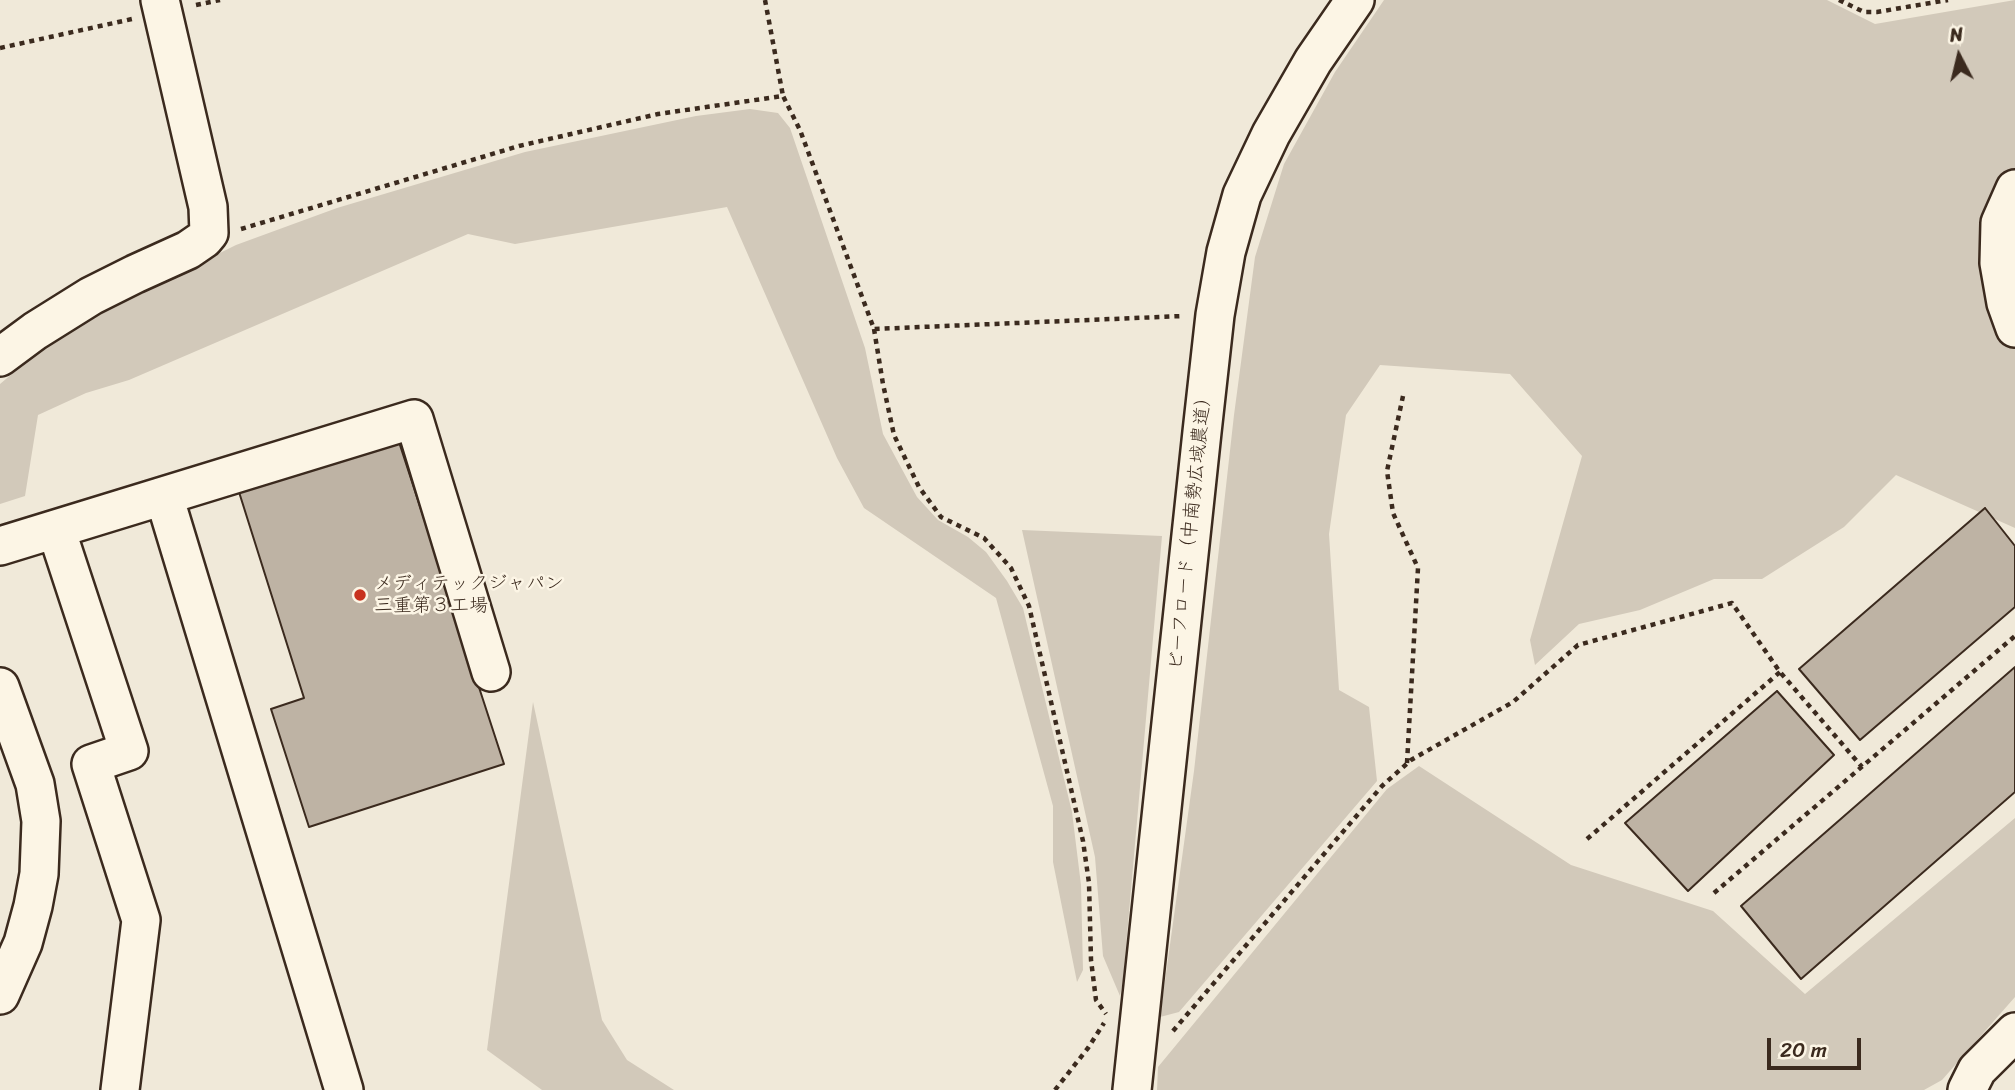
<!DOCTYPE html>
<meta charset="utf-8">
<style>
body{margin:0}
#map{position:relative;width:2015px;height:1090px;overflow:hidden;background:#f0e9d9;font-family:Sriracha,sans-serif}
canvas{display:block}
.north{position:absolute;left:1924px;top:21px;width:70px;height:70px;-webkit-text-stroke:5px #fcf5e5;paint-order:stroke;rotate:353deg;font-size:19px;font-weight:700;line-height:28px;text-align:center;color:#3b2a1e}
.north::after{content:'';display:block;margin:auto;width:24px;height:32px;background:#3b2a1e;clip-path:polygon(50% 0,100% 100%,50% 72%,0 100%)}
.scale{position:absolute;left:1767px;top:1038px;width:94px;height:32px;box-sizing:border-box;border:4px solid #3b2a1e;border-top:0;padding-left:9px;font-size:21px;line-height:24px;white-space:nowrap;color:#3b2a1e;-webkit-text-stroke:5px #fcf5e5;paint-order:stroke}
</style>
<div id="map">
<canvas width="2015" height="1090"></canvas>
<div class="north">N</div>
<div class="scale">20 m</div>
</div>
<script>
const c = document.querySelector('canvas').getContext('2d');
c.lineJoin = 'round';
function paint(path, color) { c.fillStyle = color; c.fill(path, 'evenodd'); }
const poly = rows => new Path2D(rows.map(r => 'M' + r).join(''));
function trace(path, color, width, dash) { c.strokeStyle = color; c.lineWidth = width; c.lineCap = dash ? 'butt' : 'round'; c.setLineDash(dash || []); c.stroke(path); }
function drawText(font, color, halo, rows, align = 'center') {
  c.font = font + ' Sriracha,"Klee One",sans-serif'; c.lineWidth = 5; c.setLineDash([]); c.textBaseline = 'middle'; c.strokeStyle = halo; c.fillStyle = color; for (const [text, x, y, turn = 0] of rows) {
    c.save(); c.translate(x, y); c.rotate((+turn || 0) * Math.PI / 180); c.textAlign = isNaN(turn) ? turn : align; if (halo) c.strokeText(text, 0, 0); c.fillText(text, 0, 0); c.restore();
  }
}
paint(poly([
 [1384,0,1827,0,1875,24,2015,0,2015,528,1896,475,1844,527,1762,579,1714,579,1640,610,1579,624,1535,665,1530,640,1582,456,1510,374,1380,365,1346,415,1329,534,1339,690,1369,707,1377,781,1179,1012,1160,1017,1194,771,1234,415,1255,257,1284,164,1335,72],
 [750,109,778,113,790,128,865,348,883,434,917,497,938,520,968,537,986,552,1007,581,1023,608,1072,812,1081,885,1083,970,1077,982,1053,862,1053,806,996,598,864,508,837,458,727,207,515,244,468,234,129,380,86,393,38,415,25,496,0,504,0,384,63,331,236,245,337,208,525,152,696,116],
 [1022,530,1162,536,1123,981,1120,996,1103,956,1095,857],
 [533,702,602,1020,627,1060,674,1090,542,1090,487,1050],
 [1419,766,1571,865,1713,911,1805,994,2015,818,2015,997,1942,1080,1924,1090,1157,1090,1158,1067,1387,789]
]), '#d2c9ba');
const building = poly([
 [399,442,504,764,309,827,271,709,304,698,239,492,399,442],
 [1985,508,2015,546,2015,607,1860,740,1799,669,1985,508],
 [2015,667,2015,792,1801,979,1741,906,2015,667],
 [1777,691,1834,755,1688,891,1625,823,1777,691]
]);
paint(building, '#beb3a4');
trace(building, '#3b2a1e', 2);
const minor = poly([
 [2015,189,2000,223,1999,263,2006,303,2015,328],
 [0,357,35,331,91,296,135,274,188,250,204,239,209,233,208,207,160,0],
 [164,496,344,1090],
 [56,529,129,751,91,764,141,920,120,1090],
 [0,546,414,419,491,672],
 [0,687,35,784,41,821,39,874,33,906,23,943,0,995],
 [1132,1090,1202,432,1215,315,1226,252,1242,195,1271,134,1313,61,1355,0],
 [1967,1090,1977,1070,2015,1032]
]);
trace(minor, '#3b2a1e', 42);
trace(poly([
 [765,0,783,96],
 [1839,0,1864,12,1877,12,1948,0],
 [196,5,220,0],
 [0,48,132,19],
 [241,229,519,146,658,114,783,96,800,130,874,329,1183,316],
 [874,329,883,384,894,435,919,487,941,517,984,538,1011,568,1029,606,1083,841,1089,883,1091,960,1096,1000,1106,1014],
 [1403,396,1387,471,1393,513,1418,568,1407,763],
 [1587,839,1780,672],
 [1714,893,2015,636],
 [1173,1031,1382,786,1411,760,1513,702,1578,645,1732,603,1780,672,1862,767],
 [1055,1090,1088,1048,1104,1023]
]), '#3b2a1e', 4.5, [5, 5]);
trace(minor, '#fcf5e5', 37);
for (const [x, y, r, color] of [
 [360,595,7,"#c8321e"]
]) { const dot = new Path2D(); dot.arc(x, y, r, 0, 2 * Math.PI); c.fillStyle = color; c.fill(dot); trace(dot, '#fcf5e5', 2.5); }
drawText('19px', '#3b2a1e', '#fcf5e5', [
 ["ビーフロード（中南勢広域農道）",1191,529,-84]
]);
drawText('19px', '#3b2a1e', '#fcf5e5', [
 ["メディテックジャパン",374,584],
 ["三重第３工場",374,606]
], 'left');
</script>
